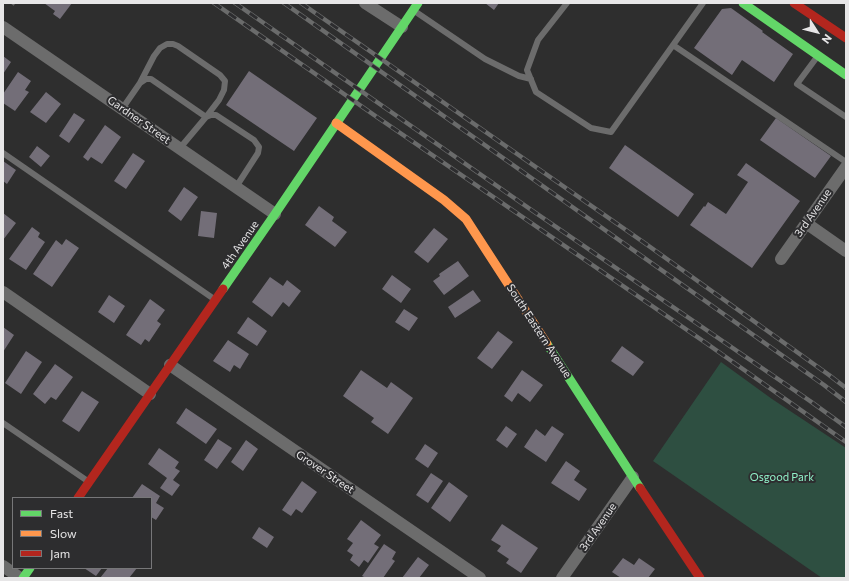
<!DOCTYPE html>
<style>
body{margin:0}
#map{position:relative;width:849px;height:581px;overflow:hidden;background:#2e2e2e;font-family:Commissioner,sans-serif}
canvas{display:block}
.frame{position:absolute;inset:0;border:4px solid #e7e6e7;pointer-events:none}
.legend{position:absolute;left:12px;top:497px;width:140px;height:72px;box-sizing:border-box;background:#2d2d2f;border:1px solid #777779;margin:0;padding:5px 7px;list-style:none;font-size:12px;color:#e7e6e7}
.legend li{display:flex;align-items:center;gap:8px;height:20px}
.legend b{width:20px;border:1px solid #777779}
.north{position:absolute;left:797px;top:12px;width:40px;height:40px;-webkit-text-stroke:3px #2d2d2f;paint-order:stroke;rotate:126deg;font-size:11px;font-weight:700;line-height:16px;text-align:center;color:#e7e6e7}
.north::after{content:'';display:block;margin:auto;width:14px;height:18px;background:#e7e6e7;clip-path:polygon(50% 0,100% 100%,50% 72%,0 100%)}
</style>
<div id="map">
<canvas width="849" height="581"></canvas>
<div class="frame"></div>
<ul class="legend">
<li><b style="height:5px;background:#63d668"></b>Fast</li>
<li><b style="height:5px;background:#ff974d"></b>Slow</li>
<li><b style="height:5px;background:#b3261e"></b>Jam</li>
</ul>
<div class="north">N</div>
</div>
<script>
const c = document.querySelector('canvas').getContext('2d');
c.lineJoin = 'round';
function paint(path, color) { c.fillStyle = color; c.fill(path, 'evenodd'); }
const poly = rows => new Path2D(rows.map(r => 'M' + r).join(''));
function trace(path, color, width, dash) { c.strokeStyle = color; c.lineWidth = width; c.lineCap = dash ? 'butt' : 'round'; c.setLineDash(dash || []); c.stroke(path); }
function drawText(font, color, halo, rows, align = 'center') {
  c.font = font + ' Commissioner,sans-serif'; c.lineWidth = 4; c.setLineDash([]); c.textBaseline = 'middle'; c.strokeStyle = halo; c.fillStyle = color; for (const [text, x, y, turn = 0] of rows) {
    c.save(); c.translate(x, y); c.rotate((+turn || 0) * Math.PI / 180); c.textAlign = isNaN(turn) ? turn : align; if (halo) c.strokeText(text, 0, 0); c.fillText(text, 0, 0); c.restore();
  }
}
paint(poly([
 [721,362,772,399,846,448,846,578,822,578,653,461]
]), '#2e4f41');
paint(poly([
 [44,3,72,3,60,19,53,14,55,11],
 [485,3,499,3,494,10],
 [731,8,763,31,762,32,793,54,774,82,742,60,732,75,694,48,722,9],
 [3,56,11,62,3,74],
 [249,71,317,118,294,151,226,105],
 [18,72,31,81,25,90,29,92,15,111,3,103,3,94],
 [46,92,61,104,46,123,30,112],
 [74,113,85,120,69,143,59,136],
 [776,118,831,156,815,178,760,140],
 [105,125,121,137,102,164,91,157,88,161,83,157],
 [625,145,694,194,678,217,609,168],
 [37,146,50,156,41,167,29,157],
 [133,153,145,161,126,189,114,181],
 [3,161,16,170,7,184,3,181],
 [746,163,800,201,752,268,690,225,704,206,705,207,708,202,726,214,748,182,737,175],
 [184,187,198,197,181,221,168,211],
 [319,206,334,217,332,221,347,232,335,247,305,225],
 [201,211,217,213,214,238,198,236],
 [3,213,16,223,3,240],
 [32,227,40,233,38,237,45,242,26,270,9,259],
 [434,228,448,239,428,263,414,252],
 [66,239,79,248,52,287,33,274,56,240,62,245],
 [458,261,469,276,444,295,433,281,440,276,439,274],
 [392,275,411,289,401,303,382,289],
 [270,277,283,286,287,280,301,291,289,307,283,302,272,317,252,302],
 [473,290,481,301,455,318,448,307],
 [109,295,125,306,114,323,98,312],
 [150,299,165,310,157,321,161,324,149,342,145,339,141,345,126,335],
 [404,309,418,318,409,331,395,322],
 [248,317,267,331,257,346,237,333],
 [3,327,14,335,3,352],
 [498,331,513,342,492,369,477,358],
 [228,340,249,354,240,369,234,365,230,372,213,361],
 [622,346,644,362,633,376,611,361],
 [26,351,42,362,21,394,5,383],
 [55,364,73,377,56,400,51,397,45,404,33,394],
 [361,370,387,388,391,382,413,398,388,434,371,422,374,418,343,396],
 [522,370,543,385,530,402,518,393,512,402,504,396],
 [82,391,99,402,79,432,62,421],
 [186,408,217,429,206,444,176,423],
 [506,426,517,434,507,448,496,440],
 [552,426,564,434,546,462,524,447,536,429,545,436],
 [218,439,232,448,217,469,204,460],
 [246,440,258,449,243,471,231,462],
 [425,444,438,453,428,468,415,459],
 [159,448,179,462,175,468,180,471,173,480,180,485,172,496,160,488,167,478,148,464],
 [566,461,580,471,574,480,587,489,579,501,551,483],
 [431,473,443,481,428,503,416,495],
 [302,481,317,492,302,513,296,509,291,516,282,510],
 [449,482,468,496,450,522,431,508],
 [142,484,160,496,156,503,164,508,156,520,151,517,151,498,132,498],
 [361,520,381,535,374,544,379,547,368,563,364,560,359,567,350,560,353,555,347,551,353,543,347,539],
 [502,524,538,548,521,573,506,563,509,559,497,551,501,546,491,540],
 [259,527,274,537,267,548,252,538],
 [384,544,396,552,392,559,395,561,383,578,366,578,362,576],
 [418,557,429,565,419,578,402,578],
 [623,558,634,565,639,558,655,569,648,578,621,578,612,572],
 [84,568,102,568,96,576],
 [108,568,137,568,129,578,100,578]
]), '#736e78');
trace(poly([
 [12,3,16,6]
]), '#6a6a6a', 2.5, [3, 2]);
trace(poly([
 [567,3,538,40,527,70,536,92,591,128,611,132,703,3],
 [413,10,485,59,519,76,531,79],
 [673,45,846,162],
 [817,57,797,84,846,117],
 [122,109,140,83,146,79,151,79,206,117,219,100,224,90,225,81,220,75,178,46,173,44,167,44,160,48,154,56,140,83],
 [180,148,206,117,211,115,216,115,254,140,259,147,258,153,236,187],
 [3,153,214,299],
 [3,423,89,482]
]), '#6c6c6c', 6);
trace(poly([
 [365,3,402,27],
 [3,27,275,214],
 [806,223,846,251],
 [781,259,846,167],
 [3,292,150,394],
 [170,365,480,578],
 [3,566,20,578],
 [562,578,633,477]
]), '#6c6c6c', 12);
trace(poly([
 [743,3,846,75],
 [223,289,275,214,418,3],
 [547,344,640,488],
 [23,578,30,568]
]), '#63d668', 9);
trace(poly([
 [336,123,444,200,466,219,547,344]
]), '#ff974d', 9);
trace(poly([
 [794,3,846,38],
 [640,488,700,578],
 [78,498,223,289]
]), '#b3261e', 9);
const rail = poly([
 [214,3,374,115,706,343,846,442],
 [235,3,530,209,810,401,846,427],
 [284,3,824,385,846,402],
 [301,3,646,244,829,375,846,388]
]);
trace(rail, '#6a6b6b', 4.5);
trace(rail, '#2d2d2f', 3, [9]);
drawText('11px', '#e7e6e7', '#2d2d2f', [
 ["Gardner Street",139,120,35],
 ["3rd Avenue",813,213,-55],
 ["4th Avenue",240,245,-55],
 ["South Eastern Avenue",539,331,57],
 ["Grover Street",325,472,34],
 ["3rd Avenue",598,527,-55]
]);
drawText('11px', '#90f2c9', '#2d2d2f', [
 ["Osgood Park",782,477]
]);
</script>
